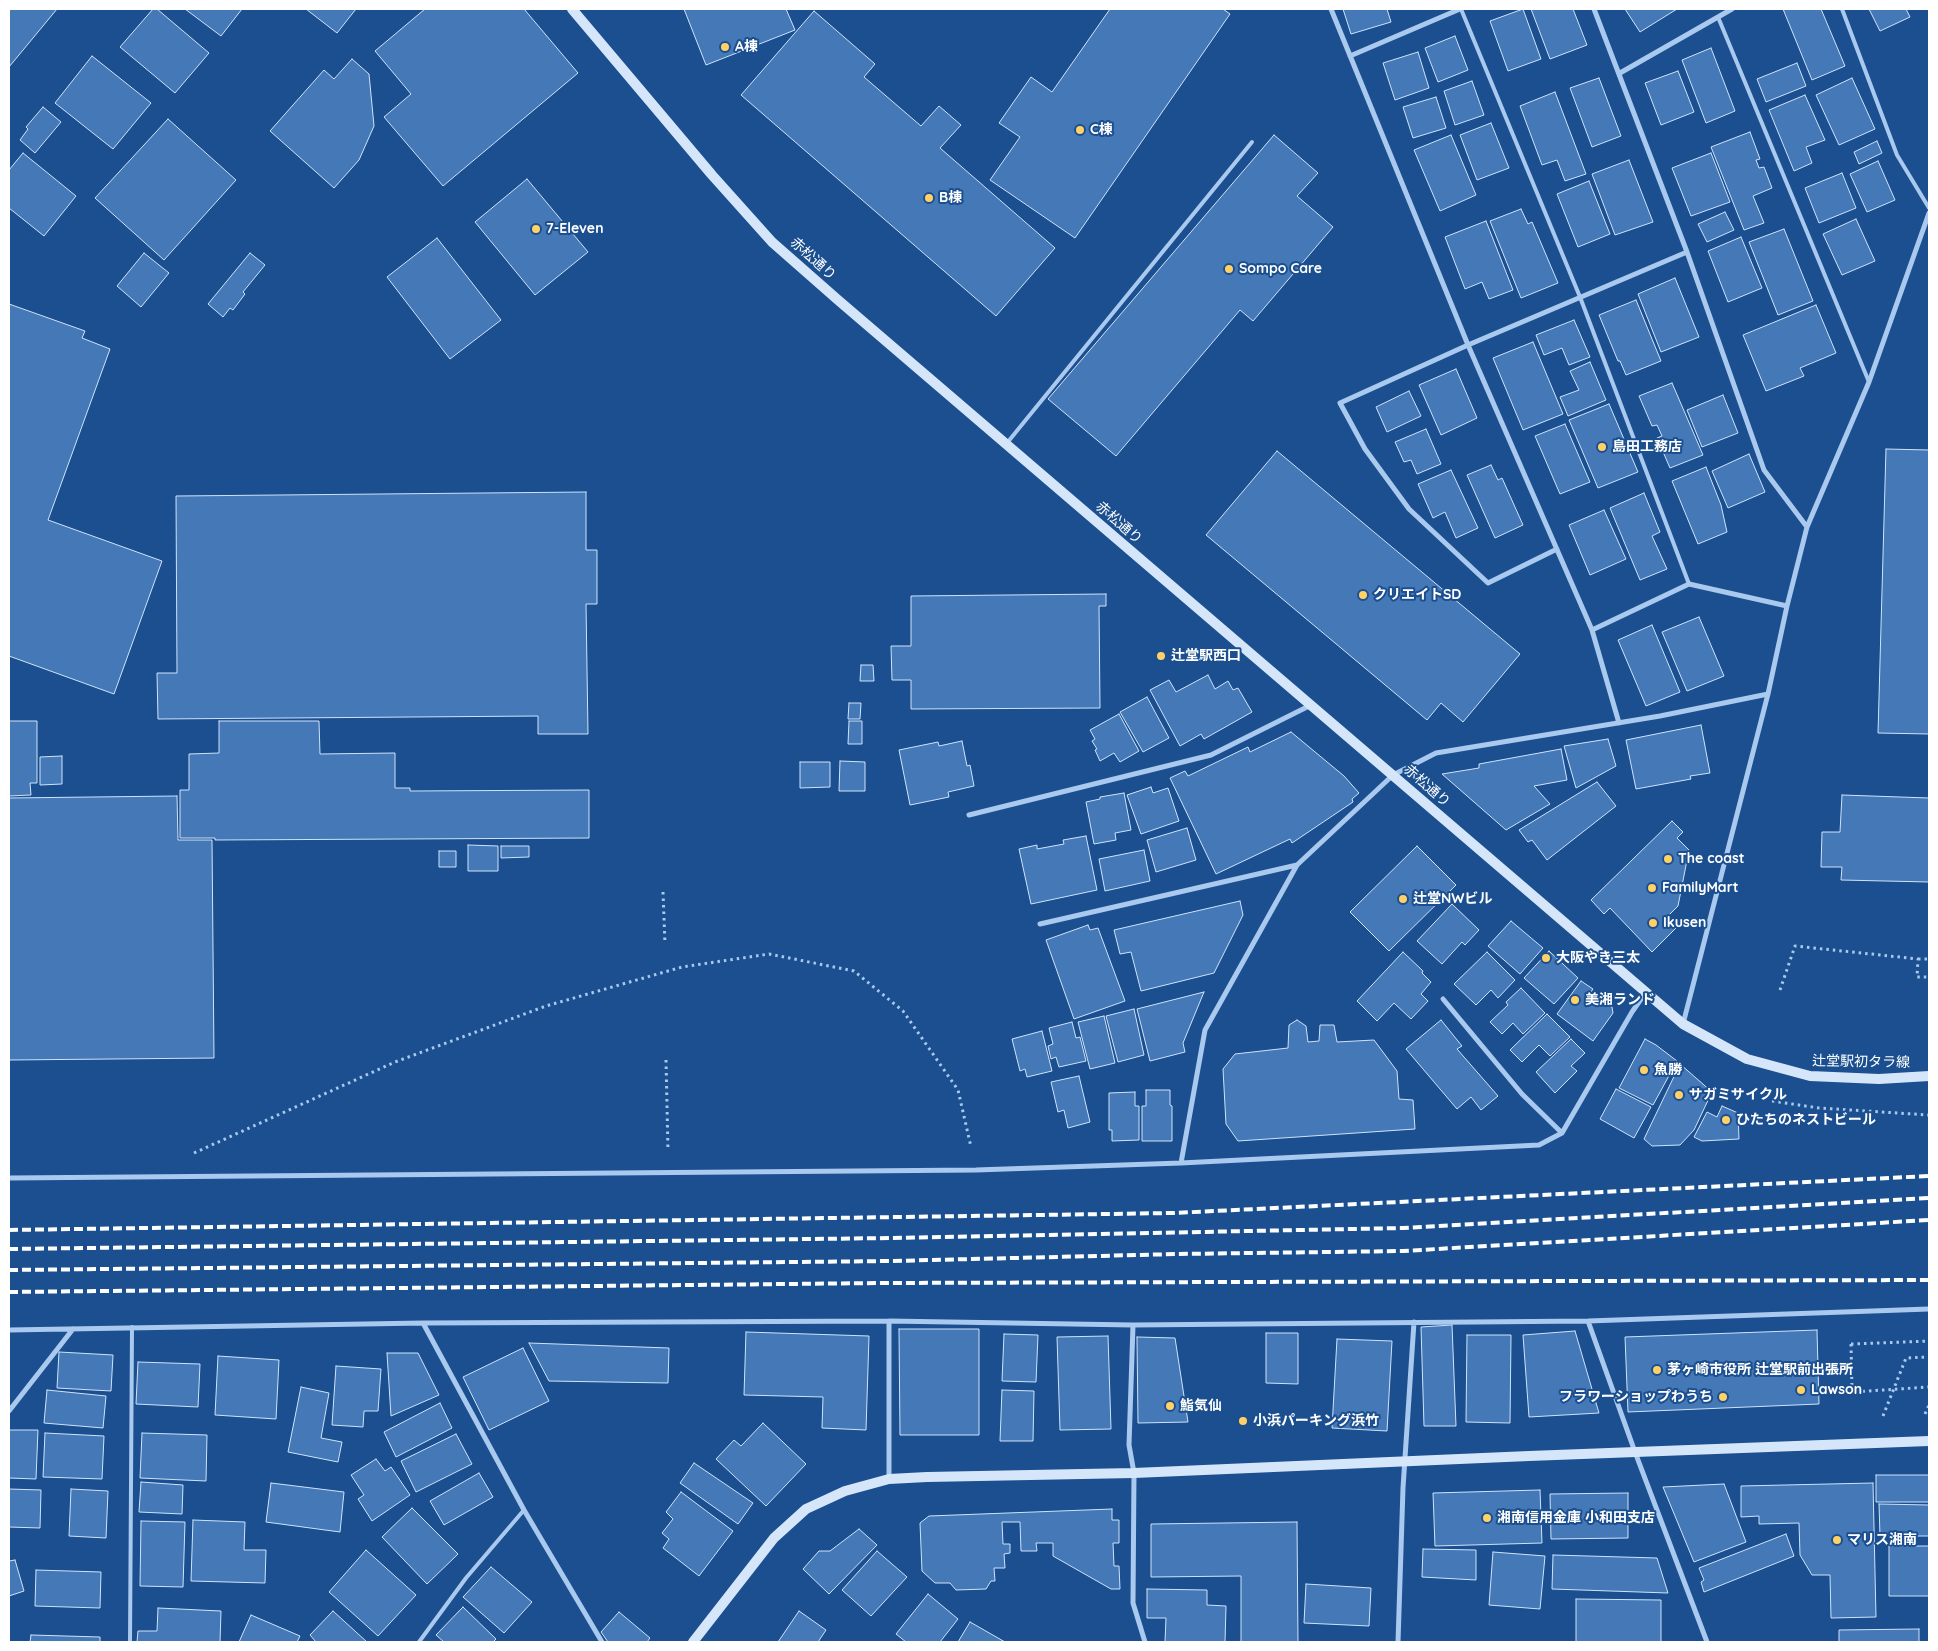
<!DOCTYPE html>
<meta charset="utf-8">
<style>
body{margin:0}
#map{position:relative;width:1938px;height:1651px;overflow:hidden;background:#1b4f8f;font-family:Quicksand,sans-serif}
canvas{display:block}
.frame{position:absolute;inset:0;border:10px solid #fff;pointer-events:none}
</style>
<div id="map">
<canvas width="1938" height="1651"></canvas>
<div class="frame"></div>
</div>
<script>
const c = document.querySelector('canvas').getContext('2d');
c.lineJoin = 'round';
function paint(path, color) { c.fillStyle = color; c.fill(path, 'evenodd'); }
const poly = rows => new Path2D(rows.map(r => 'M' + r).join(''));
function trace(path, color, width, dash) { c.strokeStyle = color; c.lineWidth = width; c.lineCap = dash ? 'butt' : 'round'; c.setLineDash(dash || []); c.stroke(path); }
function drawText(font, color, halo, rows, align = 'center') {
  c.font = font + ' Quicksand,"Noto Sans JP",sans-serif'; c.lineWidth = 4; c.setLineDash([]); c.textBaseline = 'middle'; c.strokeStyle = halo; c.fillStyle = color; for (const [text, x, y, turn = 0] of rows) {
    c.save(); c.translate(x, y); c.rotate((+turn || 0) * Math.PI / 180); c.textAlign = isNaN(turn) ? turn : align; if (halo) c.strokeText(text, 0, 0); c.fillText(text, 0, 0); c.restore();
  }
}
const building = poly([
 [9,9,57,9,9,67,9,9],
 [153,9,157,9,209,53,175,93,120,47,153,9],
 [185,9,242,9,221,36,185,9],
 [306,9,356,9,337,33,306,9],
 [425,9,524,9,578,73,443,186,384,117,411,94,375,51,425,9],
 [684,9,786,9,795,30,706,65,684,9],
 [1110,9,1223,9,1230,14,1075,238,990,180,1020,137,999,123,1031,77,1052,92,1110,9],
 [1343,9,1387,9,1391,22,1351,34,1343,9],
 [1523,9,1541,59,1508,71,1490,21,1523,9],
 [1531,9,1573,9,1587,45,1550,59,1531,9],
 [1625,9,1677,9,1640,32,1625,9],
 [1783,9,1821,9,1845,66,1812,80,1783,9],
 [1869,9,1906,9,1910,17,1880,31,1869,9],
 [814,11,875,64,864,77,921,126,939,106,961,125,940,148,1055,248,996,316,741,95,814,11],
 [1455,36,1468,70,1438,82,1425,48,1455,36],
 [1711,48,1735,111,1706,123,1682,60,1711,48],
 [1418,52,1429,88,1395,100,1383,63,1418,52],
 [92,56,151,103,113,149,55,103,92,56],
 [352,59,369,74,374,126,359,160,334,188,270,131,324,70,334,79,352,59],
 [1797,63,1806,86,1766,102,1757,79,1797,63],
 [1678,71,1694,112,1661,125,1645,83,1678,71],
 [1599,78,1621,136,1592,147,1570,88,1599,78],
 [1852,78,1875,129,1839,145,1816,95,1852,78],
 [1472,81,1484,115,1455,125,1444,91,1472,81],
 [1555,92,1586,174,1565,181,1557,160,1542,165,1520,106,1555,92],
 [1805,95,1825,140,1806,147,1812,163,1794,171,1769,110,1805,95],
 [1436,97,1446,128,1413,138,1403,107,1436,97],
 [43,107,61,122,35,153,20,140,28,129,26,127,43,107],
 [168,119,236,180,164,260,95,198,168,119],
 [1491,123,1509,168,1477,180,1460,135,1491,123],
 [1750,132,1760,159,1756,160,1759,168,1764,167,1772,188,1753,196,1764,223,1744,230,1711,147,1750,132],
 [1274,135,1318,173,1297,196,1333,227,1253,321,1240,310,1116,456,1048,399,1274,135],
 [1451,135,1476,195,1440,211,1414,150,1451,135],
 [1877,141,1882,153,1859,164,1854,152,1877,141],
 [23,153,76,196,44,236,9,208,9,170,23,153],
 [1711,153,1730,202,1691,216,1672,168,1711,153],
 [1629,160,1653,222,1615,235,1592,174,1629,160],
 [1878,161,1895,200,1867,212,1850,174,1878,161],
 [1842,173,1856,208,1819,223,1805,188,1842,173],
 [527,179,588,252,535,295,475,222,527,179],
 [1589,181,1610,234,1578,247,1557,194,1589,181],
 [1521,209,1528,224,1532,222,1558,283,1521,298,1490,221,1521,209],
 [1725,212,1734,230,1707,242,1698,224,1725,212],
 [1856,219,1875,261,1842,275,1823,234,1856,219],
 [1486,221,1513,290,1489,299,1482,282,1465,289,1445,237,1486,221],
 [1784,229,1813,301,1778,315,1749,242,1784,229],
 [1741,237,1762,288,1728,302,1708,251,1741,237],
 [437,238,501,320,450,359,387,277,437,238],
 [144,253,169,273,141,307,117,286,144,253],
 [250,253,265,265,243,292,245,294,233,310,230,308,223,317,208,304,250,253],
 [1675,278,1699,337,1661,352,1638,294,1675,278],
 [1636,300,1661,361,1626,375,1620,361,1618,361,1599,315,1636,300],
 [9,304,85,331,82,338,110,349,48,520,162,561,114,694,9,656,9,304],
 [1816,305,1836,353,1800,368,1804,376,1766,391,1743,335,1816,305],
 [1574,320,1590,357,1569,365,1562,348,1544,355,1536,335,1574,320],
 [1533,342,1563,414,1523,430,1493,358,1533,342],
 [1590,362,1606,400,1568,416,1560,397,1579,390,1570,371,1590,362],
 [1456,369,1477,418,1441,435,1419,385,1456,369],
 [1672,383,1703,455,1670,468,1657,438,1662,436,1657,425,1652,426,1639,396,1672,383],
 [1409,391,1421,416,1387,432,1376,407,1409,391],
 [1723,395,1738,433,1702,447,1687,410,1723,395],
 [1609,404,1638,472,1598,488,1569,420,1609,404],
 [1565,424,1590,482,1560,494,1535,436,1565,424],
 [1426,429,1441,464,1417,474,1411,460,1404,462,1395,442,1426,429],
 [1886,449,1929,450,1929,734,1878,733,1886,449],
 [1277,451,1520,654,1463,722,1441,703,1427,720,1206,535,1277,451],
 [1749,454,1765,492,1728,508,1712,471,1749,454],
 [1491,465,1498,480,1502,478,1523,525,1495,538,1467,475,1491,465],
 [1706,467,1721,505,1727,532,1698,544,1672,481,1706,467],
 [1451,470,1478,528,1456,538,1445,512,1433,518,1418,484,1451,470],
 [586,492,586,550,597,550,597,604,586,604,588,734,538,734,538,716,158,719,157,673,177,673,176,496,586,492],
 [1644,493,1660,532,1652,536,1667,569,1640,580,1610,508,1644,493],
 [1604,510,1626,559,1590,575,1569,525,1604,510],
 [1106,594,1106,606,1099,606,1100,708,911,709,911,680,892,680,891,646,911,646,911,596,1106,594],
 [1699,617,1724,676,1687,691,1662,632,1699,617],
 [1652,625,1680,692,1646,706,1618,640,1652,625],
 [861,665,873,665,874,681,860,681,861,665],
 [1208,675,1215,689,1228,681,1233,690,1238,688,1252,712,1204,739,1201,734,1180,746,1150,690,1169,680,1176,692,1208,675],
 [1147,697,1169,738,1143,752,1120,712,1147,697],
 [849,703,861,703,860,719,848,719,849,703],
 [1119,714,1139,751,1120,762,1114,753,1100,761,1095,750,1097,749,1092,741,1095,739,1090,730,1119,714],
 [9,721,37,721,37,783,30,783,31,795,9,796,9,721],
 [219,721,319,721,320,754,395,753,395,788,410,788,410,791,589,790,589,838,215,840,215,838,180,838,180,790,189,790,189,754,219,753,219,721],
 [849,721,862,721,862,744,848,744,849,721],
 [1701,725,1710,773,1690,776,1691,779,1636,789,1626,740,1701,725],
 [1291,732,1344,776,1359,793,1352,799,1353,802,1292,843,1290,839,1216,874,1170,778,1185,771,1188,776,1248,747,1250,752,1291,732],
 [1608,739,1616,766,1576,788,1564,746,1608,739],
 [962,741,967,766,970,765,974,786,948,792,949,797,910,805,899,750,938,742,939,746,962,741],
 [1561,749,1567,780,1534,786,1550,804,1506,830,1442,774,1479,768,1479,764,1561,749],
 [62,756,62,784,40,785,40,757,62,756],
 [840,761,865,762,865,791,839,791,840,761],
 [800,762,830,762,830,787,800,788,800,762],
 [1597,782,1616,806,1547,860,1532,840,1528,842,1519,830,1597,782],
 [1151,787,1153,793,1168,788,1179,821,1141,834,1127,795,1151,787],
 [1124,793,1131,830,1115,833,1116,840,1094,844,1086,802,1100,799,1100,797,1124,793],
 [1842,795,1929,798,1929,882,1841,880,1842,867,1821,867,1822,832,1840,832,1842,795],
 [177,796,178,840,212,840,214,1058,9,1060,9,798,177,796],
 [1672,821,1683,832,1677,838,1689,850,1678,906,1668,916,1678,926,1652,952,1610,908,1604,914,1591,900,1672,821],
 [1187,828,1196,860,1156,872,1147,840,1187,828],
 [1086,836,1097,890,1031,904,1019,849,1037,845,1037,849,1064,844,1063,840,1086,836],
 [468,845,498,846,498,871,468,871,468,845],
 [501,846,529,846,529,857,501,858,501,846],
 [1417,846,1456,885,1389,951,1350,912,1417,846],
 [1144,850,1150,881,1105,891,1099,859,1144,850],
 [439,851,456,851,456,867,439,867,439,851],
 [1240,901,1243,915,1214,973,1141,991,1131,952,1120,954,1114,930,1240,901],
 [1452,904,1479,930,1465,945,1462,942,1442,964,1417,941,1452,904],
 [1511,921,1543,948,1520,974,1488,946,1511,921],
 [1088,925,1090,930,1098,928,1125,1001,1074,1019,1046,940,1088,925],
 [1549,951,1578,978,1554,1004,1524,978,1549,951],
 [1403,952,1423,971,1422,973,1431,982,1421,994,1428,1001,1411,1019,1394,1003,1377,1021,1357,1001,1403,952],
 [1487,952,1515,980,1498,998,1491,990,1476,1005,1454,984,1487,952],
 [1581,981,1593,989,1591,992,1612,1007,1613,1013,1593,1041,1557,1014,1581,981],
 [1521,988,1545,1013,1523,1034,1513,1023,1502,1034,1490,1022,1508,1005,1506,1002,1521,988],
 [1204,992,1183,1043,1185,1052,1150,1061,1137,1009,1204,992],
 [1134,1009,1144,1055,1118,1062,1106,1016,1134,1009],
 [1547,1014,1570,1037,1550,1056,1539,1045,1522,1062,1510,1050,1547,1014],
 [1104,1016,1115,1063,1090,1069,1078,1022,1104,1016],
 [1297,1020,1306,1026,1308,1042,1319,1041,1320,1025,1334,1025,1337,1042,1374,1040,1397,1071,1399,1099,1413,1100,1415,1129,1238,1141,1226,1124,1223,1069,1235,1054,1288,1048,1289,1025,1297,1020],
 [1441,1020,1462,1046,1457,1049,1498,1096,1481,1110,1471,1097,1457,1109,1406,1049,1441,1020],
 [1072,1022,1076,1038,1080,1037,1086,1061,1059,1067,1056,1057,1051,1059,1048,1046,1053,1044,1049,1028,1072,1022],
 [1042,1031,1052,1071,1027,1077,1025,1069,1020,1071,1012,1039,1042,1031],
 [1571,1039,1585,1053,1571,1066,1577,1071,1555,1093,1536,1072,1571,1039],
 [1645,1039,1656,1045,1677,1061,1653,1105,1619,1088,1645,1039],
 [1680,1064,1712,1092,1694,1130,1680,1145,1652,1146,1644,1139,1680,1064],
 [1079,1076,1090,1122,1068,1128,1064,1110,1058,1112,1051,1082,1079,1076],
 [1616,1089,1651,1107,1634,1138,1600,1119,1616,1089],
 [1146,1090,1170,1090,1170,1105,1172,1106,1172,1141,1142,1141,1142,1106,1146,1106,1146,1090],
 [1135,1092,1135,1106,1139,1106,1139,1140,1112,1141,1112,1130,1109,1130,1109,1093,1135,1092],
 [1722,1106,1738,1113,1739,1139,1702,1141,1694,1137,1707,1112,1717,1117,1722,1106],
 [1452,1325,1456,1426,1424,1426,1421,1327,1452,1325],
 [899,1329,979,1329,979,1435,900,1435,899,1329],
 [1817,1330,1819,1404,1628,1412,1625,1337,1817,1330],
 [1575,1331,1599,1413,1529,1417,1523,1335,1575,1331],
 [746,1332,869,1336,866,1430,822,1428,823,1397,744,1395,746,1332],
 [1266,1333,1298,1333,1298,1384,1266,1383,1266,1333],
 [1004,1334,1038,1335,1036,1382,1002,1381,1004,1334],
 [1467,1335,1511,1335,1510,1423,1466,1422,1467,1335],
 [1108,1336,1111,1429,1060,1430,1057,1337,1108,1336],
 [1137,1337,1175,1338,1188,1422,1138,1423,1137,1337],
 [1337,1339,1392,1341,1387,1431,1332,1428,1337,1339],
 [529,1343,669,1348,668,1383,549,1381,529,1343],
 [523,1348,549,1401,489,1430,463,1377,523,1348],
 [59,1352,113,1355,111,1391,57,1388,59,1352],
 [387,1353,418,1353,439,1395,391,1416,387,1353],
 [218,1356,279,1360,276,1419,215,1415,218,1356],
 [138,1362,200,1364,198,1407,136,1404,138,1362],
 [336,1366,381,1369,378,1411,364,1411,363,1427,332,1425,336,1366],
 [301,1387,329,1393,321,1438,342,1442,338,1462,288,1452,301,1387],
 [47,1390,106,1396,103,1428,44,1423,47,1390],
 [1002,1390,1034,1391,1033,1441,1000,1441,1002,1390],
 [440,1403,452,1428,396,1457,384,1432,440,1403],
 [763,1423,806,1464,766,1506,716,1459,734,1440,741,1446,763,1423],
 [9,1430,38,1430,36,1479,9,1478,9,1430],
 [45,1433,104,1436,102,1479,43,1477,45,1433],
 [142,1433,207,1435,206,1481,140,1478,142,1433],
 [456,1434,472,1464,416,1492,401,1461,456,1434],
 [376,1459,385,1471,391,1467,410,1495,372,1521,358,1499,364,1495,351,1475,376,1459],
 [694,1463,753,1503,738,1524,680,1483,694,1463],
 [479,1473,493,1497,444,1525,430,1501,479,1473],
 [1876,1475,1929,1475,1929,1502,1876,1502,1876,1475],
 [141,1482,183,1485,182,1514,139,1512,141,1482],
 [271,1483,344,1492,340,1532,266,1522,271,1483],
 [1873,1483,1876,1617,1831,1618,1830,1575,1812,1575,1800,1555,1799,1523,1759,1524,1759,1516,1741,1517,1741,1486,1873,1483],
 [1724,1484,1746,1542,1694,1562,1663,1487,1724,1484],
 [9,1489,41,1490,40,1528,9,1527,9,1489],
 [71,1489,108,1491,106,1538,69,1536,71,1489],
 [1540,1490,1542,1543,1435,1546,1433,1493,1540,1490],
 [681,1492,733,1531,699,1576,663,1548,669,1539,662,1533,673,1519,666,1512,681,1492],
 [1628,1493,1628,1538,1551,1539,1550,1494,1628,1493],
 [1879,1504,1929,1505,1929,1536,1880,1536,1879,1504],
 [412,1508,458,1554,427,1584,382,1537,412,1508],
 [1112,1509,1112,1520,1119,1520,1119,1543,1113,1543,1114,1566,1119,1566,1120,1589,1111,1589,1053,1556,1053,1543,1036,1543,1037,1551,1021,1551,1020,1522,1002,1522,1003,1544,1010,1544,1010,1553,1004,1554,1005,1568,994,1568,995,1581,991,1581,986,1589,956,1590,950,1583,935,1583,922,1571,920,1523,929,1516,1112,1509],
 [193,1520,245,1522,244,1550,266,1550,265,1583,191,1581,193,1520],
 [141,1521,185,1522,183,1587,140,1586,141,1521],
 [1297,1522,1298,1642,1241,1642,1241,1576,1151,1577,1151,1524,1297,1522],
 [859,1529,877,1545,829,1594,803,1569,819,1551,830,1551,859,1529],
 [1786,1534,1794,1556,1704,1592,1701,1582,1704,1580,1699,1568,1786,1534],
 [1889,1546,1929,1546,1929,1596,1889,1596,1889,1546],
 [1423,1549,1476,1550,1476,1580,1422,1577,1423,1549],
 [366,1550,416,1595,378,1636,329,1592,366,1550],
 [877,1551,907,1577,871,1616,842,1590,877,1551],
 [1493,1552,1545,1556,1540,1609,1489,1605,1493,1552],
 [1553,1555,1657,1558,1668,1593,1552,1589,1553,1555],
 [15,1560,24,1591,9,1596,9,1561,15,1560],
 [491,1567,532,1602,504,1633,463,1597,491,1567],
 [36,1570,101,1572,100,1608,35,1606,36,1570],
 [1306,1584,1371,1588,1369,1626,1304,1623,1306,1584],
 [1147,1589,1207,1590,1207,1605,1226,1606,1225,1642,1165,1642,1166,1618,1147,1618,1147,1589],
 [928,1594,958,1619,940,1642,906,1642,896,1634,928,1594],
 [1576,1599,1661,1600,1661,1642,1576,1642,1576,1599],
 [463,1607,496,1639,493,1642,444,1642,436,1635,463,1607],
 [158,1608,221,1611,220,1642,137,1642,138,1631,157,1631,158,1608],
 [333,1611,367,1642,316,1642,310,1635,333,1611],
 [799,1611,826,1630,818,1642,778,1642,799,1611],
 [619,1612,650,1638,647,1642,608,1642,601,1632,619,1612],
 [251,1615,300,1636,297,1642,239,1642,251,1615],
 [970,1622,1005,1642,958,1642,970,1622],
 [1919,1629,1919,1642,1839,1642,1839,1630,1919,1629],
 [31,1635,100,1637,100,1642,30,1642,31,1635]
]);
paint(building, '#4478b7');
trace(building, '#cfe3fa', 1);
trace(poly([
 [663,892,665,944],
 [1918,959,1929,959],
 [1780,990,1795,946,1918,959,1917,977,1929,977],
 [666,1060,668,1151],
 [1772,1101,1819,1108,1929,1115],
 [194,1153,395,1062,546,1006,682,967,769,954,854,971,903,1011,958,1090,971,1147],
 [1851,1344,1929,1341],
 [1925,1414,1929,1405],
 [1883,1416,1906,1358,1929,1357]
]), '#a9c9ee', 3, [2.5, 4]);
trace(poly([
 [1461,9,1580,297,1689,584],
 [1842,9,1897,155,1929,208],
 [1718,17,1869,382],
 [1007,443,1252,142],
 [130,1642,132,1327],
 [419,1642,466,1578,524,1510]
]), '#a9c9ee', 4);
trace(poly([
 [1331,9,1468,345,1592,630,1689,584,1787,606],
 [1594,9,1687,252,1764,470,1807,527],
 [1350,56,1460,9],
 [1620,73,1732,9],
 [1557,549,1488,583,1409,509,1365,449,1340,403,1468,345,1687,252],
 [1592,630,1619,723],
 [969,815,1211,755,1311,705],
 [1040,924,1297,865],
 [1443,999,1522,1094,1562,1133],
 [1683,1024,1768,694,1787,606,1807,527,1869,382,1929,213],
 [1181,1163,1205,1030,1297,865,1393,775,1436,753,1660,716,1768,694],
 [9,1178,976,1170,1181,1163,1539,1145,1562,1133,1632,1012,1646,992],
 [889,1321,1133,1325,1588,1321,1929,1309],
 [1588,1321,1635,1452,1707,1642],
 [423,1323,524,1510,602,1642],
 [1133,1325,1129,1445,1134,1473,1133,1603,1145,1642],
 [9,1330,423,1323,889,1321,889,1479],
 [9,1411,73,1329],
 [1398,1642,1403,1488,1414,1322]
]), '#a9c9ee', 5);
trace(poly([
 [572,9,712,175,772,242,838,300,1683,1024,1747,1059,1810,1076,1879,1079,1929,1076],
 [693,1642,774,1538,806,1509,845,1491,889,1479,927,1477,1134,1473,1529,1456,1929,1441]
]), '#d6e6fa', 10);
trace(poly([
 [9,1230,1174,1213,1929,1176],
 [9,1249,892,1238,1403,1228,1929,1198],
 [9,1270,891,1261,1178,1254,1403,1251,1929,1220],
 [9,1292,884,1283,1929,1280]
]), '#fff', 4, [9, 4]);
trace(poly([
 [1851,1344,1852,1392,1929,1387]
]), '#a9c9ee', 3, [2.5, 4]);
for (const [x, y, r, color] of [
 [725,47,5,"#ffd166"],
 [1080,130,5,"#ffd166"],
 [929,198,5,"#ffd166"],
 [536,229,5,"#ffd166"],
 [1229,269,5,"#ffd166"],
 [1602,447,5,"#ffd166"],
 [1363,595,5,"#ffd166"],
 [1161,656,5,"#ffd166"],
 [1668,859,5,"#ffd166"],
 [1652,888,5,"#ffd166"],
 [1403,899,5,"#ffd166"],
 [1653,923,5,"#ffd166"],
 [1546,958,5,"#ffd166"],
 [1575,1000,5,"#ffd166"],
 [1644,1070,5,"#ffd166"],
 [1679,1095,5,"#ffd166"],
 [1726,1120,5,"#ffd166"],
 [1657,1370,5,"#ffd166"],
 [1801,1390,5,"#ffd166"],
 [1723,1397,5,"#ffd166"],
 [1170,1406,5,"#ffd166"],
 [1243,1421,5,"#ffd166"],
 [1487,1518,5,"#ffd166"],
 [1837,1540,5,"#ffd166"]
]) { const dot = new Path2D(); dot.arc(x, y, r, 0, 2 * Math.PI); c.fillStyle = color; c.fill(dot); trace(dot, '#1b4f8f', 2); }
drawText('bold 14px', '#fff', '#1b4f8f', [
 ["A棟",735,47],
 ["C棟",1090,130],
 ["B棟",939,198],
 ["7-Eleven",546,229],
 ["Sompo Care",1239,269],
 ["島田工務店",1612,447],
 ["クリエイトSD",1373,595],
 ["辻堂駅西口",1171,656],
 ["The coast",1678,859],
 ["FamilyMart",1662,888],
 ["辻堂NWビル",1413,899],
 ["Ikusen",1663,923],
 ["大阪やき三太",1556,958],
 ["美湘ランド",1585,1000],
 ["魚勝",1654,1070],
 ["サガミサイクル",1689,1095],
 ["ひたちのネストビール",1736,1120],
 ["茅ヶ崎市役所 辻堂駅前出張所",1667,1370],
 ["Lawson",1811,1390],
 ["フラワーショップわうち",1713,1397,"right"],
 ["鮨気仙",1180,1406],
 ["小浜パーキング浜竹",1253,1421],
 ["湘南信用金庫 小和田支店",1497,1518],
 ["マリス湘南",1847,1540]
], 'left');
drawText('14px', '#fff', '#1b4f8f', [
 ["赤松通り",813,259,42],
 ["赤松通り",1119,523,41],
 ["赤松通り",1427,786,41],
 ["辻堂駅初タラ線",1861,1062,1]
]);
</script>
